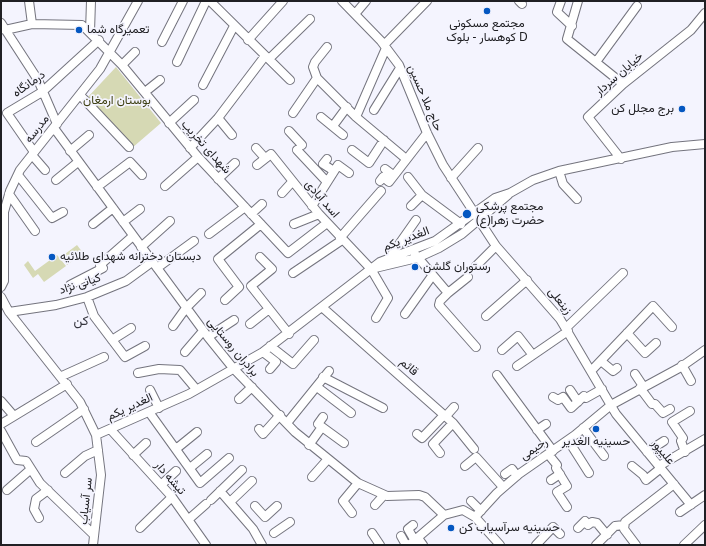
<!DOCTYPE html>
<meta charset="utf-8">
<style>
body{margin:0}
#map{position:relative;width:706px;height:546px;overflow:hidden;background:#f4f4fe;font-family:"Noto Sans",sans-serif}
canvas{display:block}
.frame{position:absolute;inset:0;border:2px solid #202024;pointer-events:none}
</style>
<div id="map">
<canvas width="706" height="546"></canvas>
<div class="frame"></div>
</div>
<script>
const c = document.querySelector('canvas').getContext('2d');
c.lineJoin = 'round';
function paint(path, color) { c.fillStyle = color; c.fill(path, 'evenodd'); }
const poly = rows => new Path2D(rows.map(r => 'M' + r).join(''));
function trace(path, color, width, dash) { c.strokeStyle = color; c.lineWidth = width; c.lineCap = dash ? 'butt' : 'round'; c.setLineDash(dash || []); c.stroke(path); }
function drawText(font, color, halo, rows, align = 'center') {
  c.font = font + ' "Noto Sans",Vazirmatn,sans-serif'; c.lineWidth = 3.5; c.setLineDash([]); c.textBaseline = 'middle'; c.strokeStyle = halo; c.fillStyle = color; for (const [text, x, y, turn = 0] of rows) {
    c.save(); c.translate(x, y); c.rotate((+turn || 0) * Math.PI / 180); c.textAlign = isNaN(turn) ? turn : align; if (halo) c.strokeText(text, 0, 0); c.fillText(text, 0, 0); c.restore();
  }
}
paint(poly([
 [116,67,161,123,132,148,87,98],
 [77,245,83,253,67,265,61,257],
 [57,255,66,266,44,282,38,274,33,278,24,265,28,261,35,271]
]), '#d6d9b4');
const minor = poly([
 [29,1,32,24],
 [210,1,290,80],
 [342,1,381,41,399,65,427,133,443,165,496,246,560,319,616,414,691,505],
 [519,1,522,4],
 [561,1,557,12,572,26],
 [578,1,567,39,623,84],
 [355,14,366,1],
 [1,23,38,80,57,124],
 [5,30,32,24,82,25,122,65,198,157,288,253,327,223],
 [90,32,91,1],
 [248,40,283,1],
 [162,42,183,1],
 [384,45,427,1],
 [327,47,315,62,313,67,317,78,356,117,405,158],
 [269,59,310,19],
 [177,62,206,1],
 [596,62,637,6],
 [122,65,135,52],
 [203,85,234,26],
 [145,92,160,80],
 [80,95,129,147],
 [374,110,400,68],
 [293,113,317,78],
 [321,117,343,135],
 [356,117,386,48],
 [218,118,232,135],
 [169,123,194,100],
 [333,126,347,107],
 [54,128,208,337,233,368,295,432,358,483,387,496,419,495,425,497,444,515],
 [289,131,302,145],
 [190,148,218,118,265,56],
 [256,148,265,158],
 [297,150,327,182],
 [352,150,369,163,384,140],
 [70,151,89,135],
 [34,152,7,113,42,92,99,40],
 [32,155,45,170],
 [327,159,323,164,334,171],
 [621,159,588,117,623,84,691,30,705,13],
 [257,165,271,154,319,214,371,269,388,298,376,318],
 [385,169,393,175],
 [559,171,563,184,577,199],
 [18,175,52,218,63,212],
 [408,177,422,195,461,224],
 [451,178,478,148],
 [218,179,235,163],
 [56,180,78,162],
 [380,181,383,177,389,182,427,133],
 [165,186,198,157],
 [97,187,130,162,142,175],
 [282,193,292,182],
 [9,194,35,231],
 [312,206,338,165,349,173],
 [411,206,422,195],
 [251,214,262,204],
 [123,222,140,209],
 [93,224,113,208],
 [294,224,319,214],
 [209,234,245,207],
 [340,238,381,191],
 [141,247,170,221],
 [415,254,448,293],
 [260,257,272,269,251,286,289,334],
 [390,257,416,220],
 [476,266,496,246],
 [157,268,194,241],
 [371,269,417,258,439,248,462,234,508,195],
 [293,273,342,240],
 [468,277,448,293,440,301,439,305,476,347],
 [70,285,103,268,100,265,133,236],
 [1,287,4,281,4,212,10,191,20,170,100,69,138,1],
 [1,297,9,312,80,402,96,435,101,475,93,545],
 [87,297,94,316,125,357,145,346],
 [225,300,239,287,218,259,261,224],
 [323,308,453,423,474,449],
 [9,312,56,305,87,297,126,281,152,262],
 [405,314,432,276],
 [486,316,527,280],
 [250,324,269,309],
 [173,326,186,308,201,293],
 [566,328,623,273],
 [627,333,645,353,656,343],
 [208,337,234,320],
 [112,340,131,328],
 [270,346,293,364,314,340],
 [502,350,518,336,532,354],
 [185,352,203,331],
 [263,352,276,362,270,369],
 [601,361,613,371,617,368],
 [682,365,691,381],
 [517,366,568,331],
 [591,371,653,306,672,327],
 [138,373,159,369,180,370,196,389],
 [635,374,643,386],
 [497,375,553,451],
 [62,376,104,357],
 [323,377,383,408],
 [317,387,351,413],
 [640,388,652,404,655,404,663,413,670,409],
 [150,390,159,408],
 [570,390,578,402],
 [553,397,558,400,563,397,571,408,584,396,586,398,602,389],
 [239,399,252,387],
 [1,401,14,416],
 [149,412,200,483,229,458],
 [446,416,454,407],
 [323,417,318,424,344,443],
 [287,423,329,371],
 [1,424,67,384],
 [583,428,604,456],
 [259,429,263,434,280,415],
 [111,430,172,497,206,545],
 [537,430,546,424],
 [1,431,17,460,26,461,40,483,94,535],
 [417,434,422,438,444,415],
 [96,435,189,394,263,352,380,262,435,241,495,198,510,193,533,180,559,171,672,147,705,144],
 [568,440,589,473],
 [36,442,84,409],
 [309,445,322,427],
 [176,449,197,432],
 [647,452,664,441],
 [685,452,681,441,683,438,672,422,690,411],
 [440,453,433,444,453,423],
 [548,454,557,465,556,468,567,486,557,492,567,507],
 [133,455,146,443],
 [465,466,476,457,503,487],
 [632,466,643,475,646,480,661,468],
 [659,466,705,439],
 [190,468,207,454],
 [65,473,85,456,98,450],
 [505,474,512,469,517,476],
 [312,477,328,459],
 [551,480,560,474],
 [161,485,176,471],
 [7,490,31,469],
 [220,491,253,529,262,545],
 [211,500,242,470],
 [471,501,481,511],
 [230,502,252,481],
 [375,505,384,495],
 [255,506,265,517,277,506],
 [680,512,705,495],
 [352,513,343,501,358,483],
 [475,517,497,493,519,474,575,435,611,405,681,367,705,350],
 [39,518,34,509,36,499,48,490],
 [189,519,206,504],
 [413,525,408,529,415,541],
 [140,528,172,497],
 [578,528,585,521,588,525,592,522,597,523,607,535],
 [274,533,290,522],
 [372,533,380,545],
 [401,536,406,545],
 [418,538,423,545],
 [409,545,444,515,463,510,475,517,500,545],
 [536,545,553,527,560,534],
 [596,545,615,526,624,525],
 [636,545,624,529,625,522,674,484],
 [684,545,705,525]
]);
trace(minor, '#74747e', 10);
trace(minor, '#fff', 8);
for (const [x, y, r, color] of [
 [487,11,4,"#0457c1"],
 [79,30,4,"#0457c1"],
 [682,109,4,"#0457c1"],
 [467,214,5,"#0457c1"],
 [52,257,4,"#0457c1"],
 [415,267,4,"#0457c1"],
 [596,429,4,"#0457c1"],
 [451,528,4,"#0457c1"]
]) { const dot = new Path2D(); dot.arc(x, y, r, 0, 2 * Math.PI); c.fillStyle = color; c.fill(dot); trace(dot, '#f4f4fe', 1.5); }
drawText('12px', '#202024', '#f4f4fe', [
 ["مجتمع مسکونی",487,24,"center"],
 ["کوهسار - بلوک D",487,38,"center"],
 ["تعمیرگاه شما",87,30],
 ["برج مجلل کن",674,109,"right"],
 ["مجتمع پرشکی",476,207],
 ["حضرت زهرا(ع)",476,221],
 ["دبستان دخترانه شهدای طلائیه",60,257],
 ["رستوران گلشن",423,267],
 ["حسینیه الغدیر",596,442,"center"],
 ["حسینیه سرآسیاب کن",459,528]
], 'left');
drawText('12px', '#202024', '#f4f4fe', [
 ["خیابان سردار",619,74,-41],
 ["درمانگاه",29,84,-35],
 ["حاج ملا حسین",425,98,67],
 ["مدرسه",37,129,-52],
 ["شهدای تخریب",206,147,48],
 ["اسد آبادی",322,199,49],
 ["الغدیر یکم",406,239,-21],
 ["کیانی نژاد",80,284,-18],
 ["زینعلی",560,301,51],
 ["برادران روستایی",233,347,50],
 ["قائم",409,367,42],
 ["الغدیر یکم",130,407,-25],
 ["رحیمی",534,449,-34],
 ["علیپور",663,452,50],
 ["تیشه دار",170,478,49],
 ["سر آسیاب",86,501,-84]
]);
drawText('12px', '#3d3f11', '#f4f4fe', [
 ["بوستان ارمغان",117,101]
]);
drawText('13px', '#35353e', '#f4f4fe', [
 ["کن",81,321]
]);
</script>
